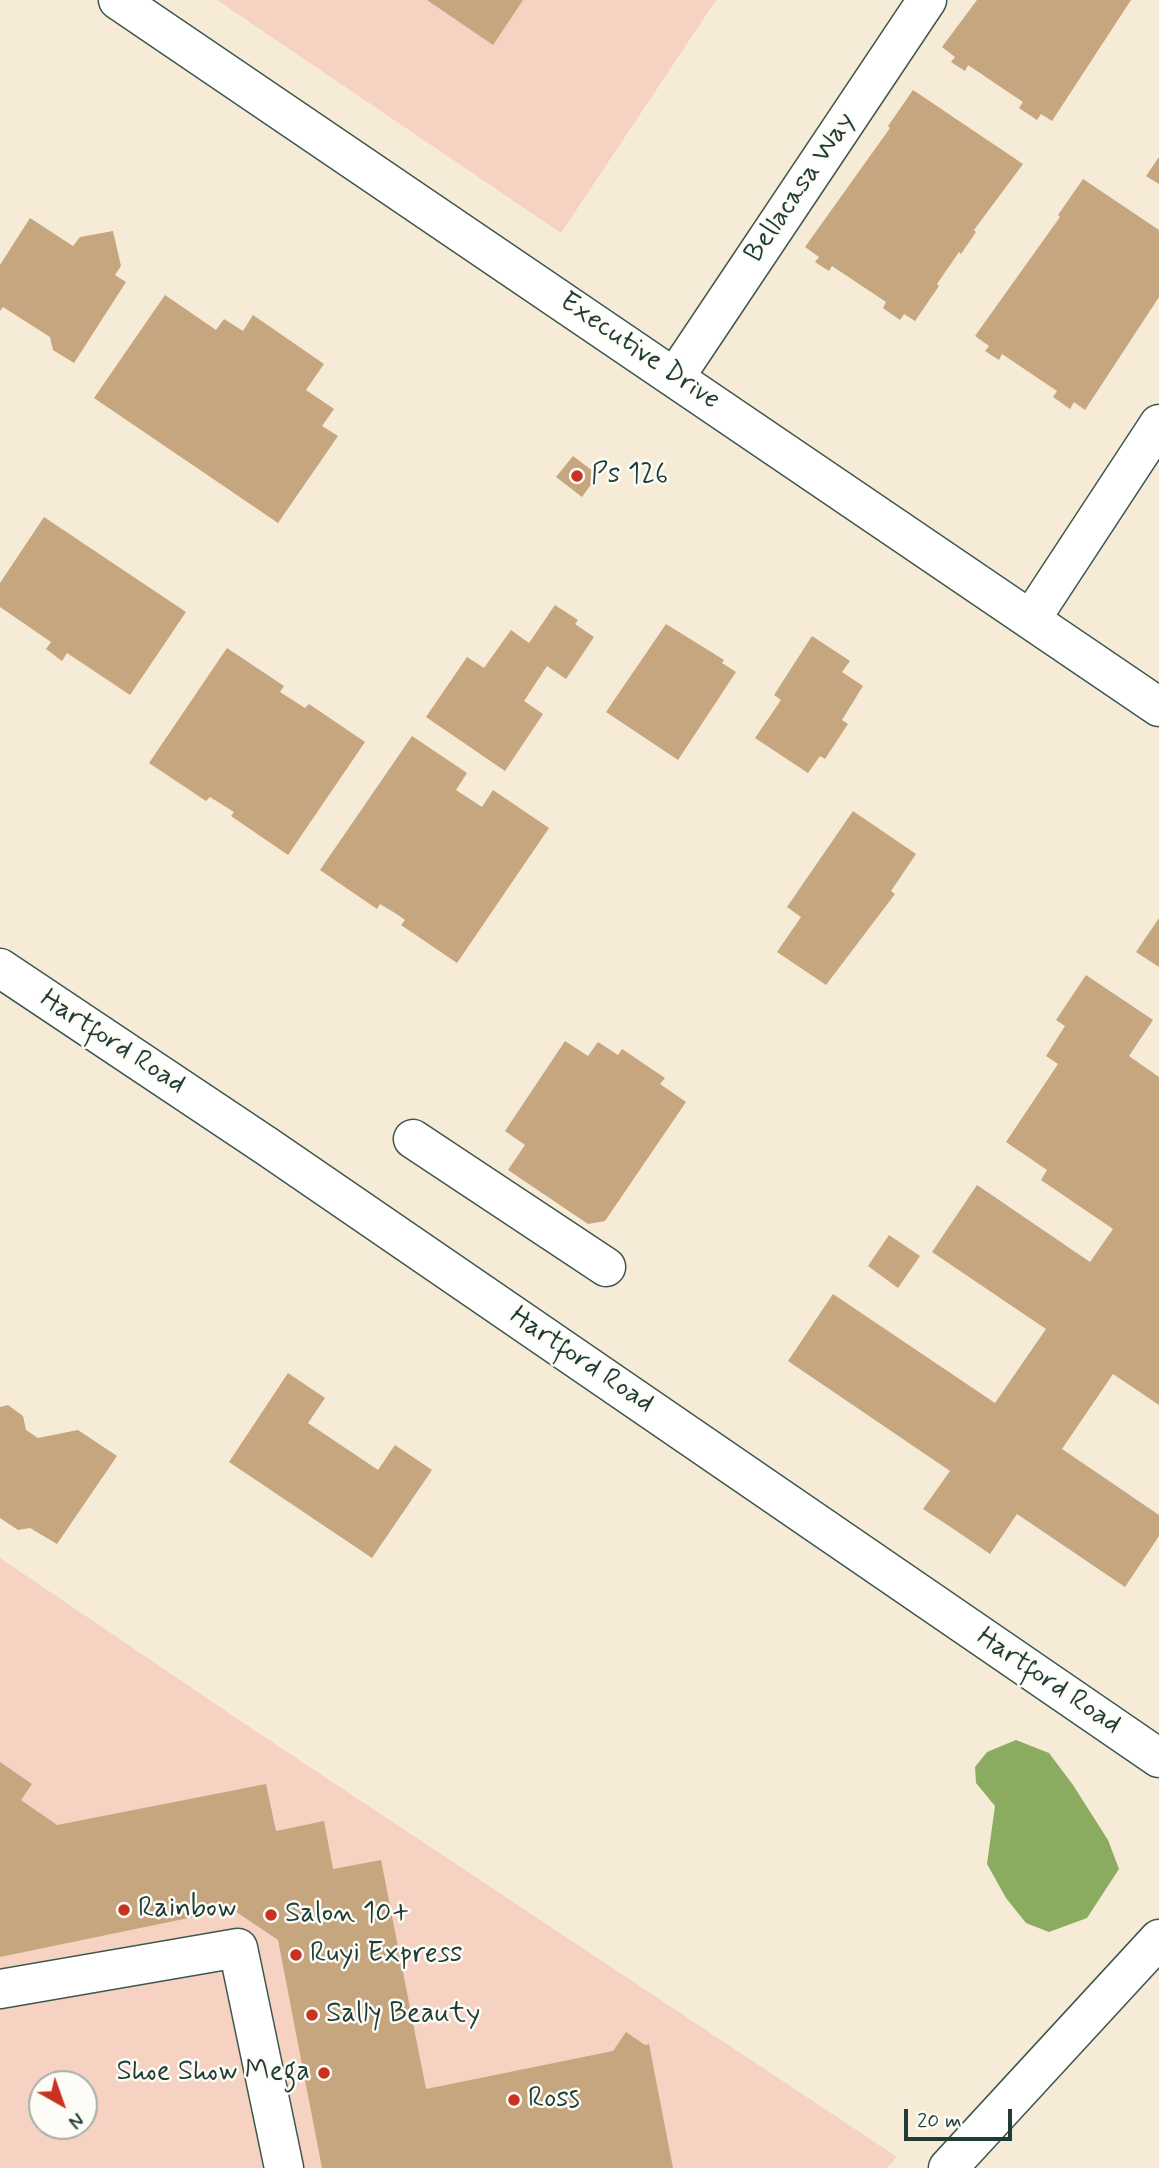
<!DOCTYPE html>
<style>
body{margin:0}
#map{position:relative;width:1159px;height:2168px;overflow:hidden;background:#f5ebd6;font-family:Mynerve,sans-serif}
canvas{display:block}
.north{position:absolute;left:28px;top:2070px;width:70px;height:70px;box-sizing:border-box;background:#fdfcf7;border:2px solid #a4b0a9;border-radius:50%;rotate:140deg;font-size:19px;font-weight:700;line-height:28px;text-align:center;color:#1f3d34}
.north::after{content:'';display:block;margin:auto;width:24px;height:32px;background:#c8321e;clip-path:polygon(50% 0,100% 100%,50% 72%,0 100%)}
.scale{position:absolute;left:904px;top:2109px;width:108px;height:32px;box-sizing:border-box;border:4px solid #1f3d34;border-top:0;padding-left:9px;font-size:21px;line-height:24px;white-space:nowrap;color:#1f3d34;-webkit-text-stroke:5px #fdfcf7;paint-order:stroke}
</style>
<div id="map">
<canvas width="1159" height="2168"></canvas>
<div class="north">N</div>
<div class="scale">20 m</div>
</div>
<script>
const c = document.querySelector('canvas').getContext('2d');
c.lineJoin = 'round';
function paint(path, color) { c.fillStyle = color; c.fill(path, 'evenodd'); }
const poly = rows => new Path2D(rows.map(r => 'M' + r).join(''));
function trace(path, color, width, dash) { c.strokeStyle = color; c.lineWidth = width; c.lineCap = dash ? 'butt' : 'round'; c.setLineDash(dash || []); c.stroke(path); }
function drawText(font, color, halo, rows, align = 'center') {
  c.font = font + ' Mynerve,sans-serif'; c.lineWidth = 5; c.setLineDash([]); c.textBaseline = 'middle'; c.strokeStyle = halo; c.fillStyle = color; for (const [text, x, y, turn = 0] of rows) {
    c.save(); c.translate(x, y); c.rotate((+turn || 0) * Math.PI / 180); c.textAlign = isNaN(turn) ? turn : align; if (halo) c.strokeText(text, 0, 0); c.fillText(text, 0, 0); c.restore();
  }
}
paint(poly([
 [217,0,716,0,561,233],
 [0,1558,239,1720,897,2157,887,2168,0,2168],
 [42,2084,84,2084,84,2126,42,2126]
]), '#f6d2c3');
paint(poly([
 [1016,1740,1049,1753,1073,1785,1108,1840,1119,1869,1087,1918,1049,1932,1026,1923,1006,1898,987,1864,995,1806,976,1783,975,1767,987,1752]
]), '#8bac60');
paint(poly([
 [427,0,523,0,493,45],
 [977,0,1131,0,1052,121,1041,114,1037,120,1019,108,1023,102,968,65,965,71,951,62,955,57,942,47],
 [913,90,1023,164,974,230,976,232,961,254,959,252,937,284,939,286,915,321,904,314,900,320,883,308,886,302,832,266,829,271,815,262,819,257,805,247,890,128,888,126],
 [1159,157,1159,184,1146,176],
 [1083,179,1159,230,1159,297,1085,410,1074,402,1070,409,1053,397,1057,391,1002,354,999,360,985,351,989,346,975,336,1060,217,1058,215],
 [30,218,73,246,80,237,113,231,121,266,115,275,126,282,74,363,53,350,50,337,3,307,0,311,0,265],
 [165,295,216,330,224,319,243,331,253,315,324,364,306,390,334,409,322,426,338,436,278,523,94,398],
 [573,456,598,475,582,497,556,477],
 [44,517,186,612,130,695,67,653,62,661,46,649,51,642,0,607,0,583],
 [555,605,578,620,575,624,594,637,566,679,547,666,524,701,543,714,505,771,426,717,467,657,484,668,511,630,529,643],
 [666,624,724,660,722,663,736,672,678,760,606,712],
 [812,636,850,661,842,672,863,686,842,720,848,724,825,759,820,756,808,773,755,738,781,700,774,695],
 [227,648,284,686,280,692,305,708,309,704,365,742,288,855,231,816,234,812,210,797,206,801,149,763],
 [412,736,467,773,456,790,482,807,493,790,549,828,457,963,401,925,405,920,395,913,380,904,377,909,320,870],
 [853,811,916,854,891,891,895,894,826,985,777,952,801,917,787,907],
 [1159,918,1159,967,1136,952],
 [1086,975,1153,1020,1129,1056,1159,1077,1159,1405,1113,1374,1062,1449,1159,1515,1159,1536,1125,1587,1017,1514,990,1554,949,1526,923,1509,950,1471,788,1361,833,1294,995,1403,1046,1329,932,1252,977,1185,1090,1262,1113,1229,1041,1180,1047,1170,1006,1142,1058,1064,1046,1056,1065,1026,1056,1020],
 [565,1041,588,1056,598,1042,618,1055,622,1049,665,1078,660,1084,686,1102,605,1221,588,1224,508,1170,525,1145,505,1131],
 [889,1235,920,1256,898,1288,868,1266],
 [288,1373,325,1398,308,1423,378,1470,395,1445,432,1470,372,1558,229,1462],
 [8,1405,23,1416,26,1430,38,1438,78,1430,117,1456,57,1544,30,1528,18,1530,0,1518,0,1407],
 [0,1762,32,1784,21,1800,57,1825,266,1784,276,1831,324,1821,333,1869,381,1860,426,2089,613,2051,626,2032,645,2045,649,2044,673,2168,322,2168,278,1940,232,1909,0,1957]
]), '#c6a67f');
const minor = poly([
 [118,0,1159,707],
 [675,377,927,0],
 [1031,619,1159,424],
 [0,968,268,1147,1159,1758],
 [413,1139,606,1267],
 [0,1989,238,1948,284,2168],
 [948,2168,1159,1939]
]);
trace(minor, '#3f574c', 41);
trace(minor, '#fff', 38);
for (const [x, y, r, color] of [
 [577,476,7,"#c8321e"],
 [124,1910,7,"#c8321e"],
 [271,1915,7,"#c8321e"],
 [296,1955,7,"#c8321e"],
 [312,2015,7,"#c8321e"],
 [324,2073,7,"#c8321e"],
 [514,2100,7,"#c8321e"]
]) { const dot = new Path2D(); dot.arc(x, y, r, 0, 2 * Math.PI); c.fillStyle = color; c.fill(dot); trace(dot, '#fdfcf7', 2.5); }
drawText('28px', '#1f3d34', '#fdfcf7', [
 ["Bellacasa Way",801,188,-56],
 ["Executive Drive",639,352,34],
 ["Hartford Road",112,1043,33],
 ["Hartford Road",581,1361,34],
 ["Hartford Road",1048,1682,34]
]);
drawText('28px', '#1f3d34', '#fdfcf7', [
 ["Ps 126",591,476],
 ["Rainbow",138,1910],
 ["Salon 10+",285,1915],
 ["Ruyi Express",310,1955],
 ["Sally Beauty",326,2015],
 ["Shoe Show Mega",310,2073,"right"],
 ["Ross",528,2100]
], 'left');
</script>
